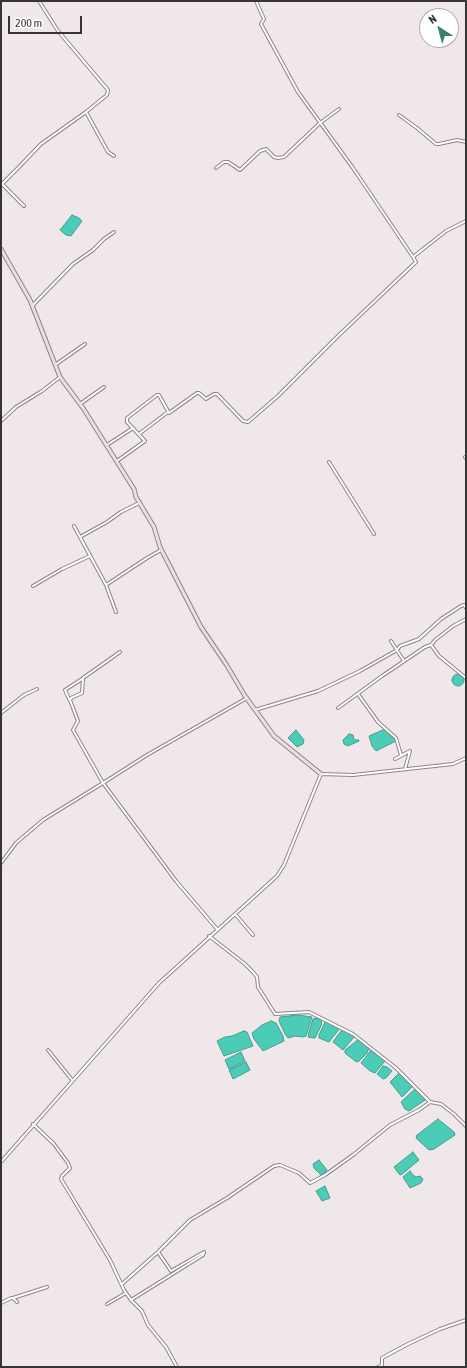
<!DOCTYPE html>
<style>
body{margin:0}
#map{position:relative;width:467px;height:1368px;overflow:hidden;background:#f0e7eb;font-family:"Asap Condensed",sans-serif}
canvas{display:block}
.frame{position:absolute;inset:0;border:2px solid #373435;pointer-events:none}
.north{position:absolute;left:419px;top:8px;width:40px;height:40px;box-sizing:border-box;background:#fff;border:1px solid #afaeae;border-radius:50%;rotate:324deg;font-size:11px;font-weight:700;line-height:16px;text-align:center;color:#373435}
.north::after{content:'';display:block;margin:auto;width:14px;height:18px;background:#3b7f72;clip-path:polygon(50% 0,100% 100%,50% 72%,0 100%)}
.scale{position:absolute;left:8px;top:16px;width:74px;height:18px;box-sizing:border-box;border:2px solid #373435;border-top:0;padding-left:5px;font-size:12px;line-height:14px;white-space:nowrap;color:#373435;-webkit-text-stroke:3px #fff;paint-order:stroke}
</style>
<div id="map">
<canvas width="467" height="1368"></canvas>
<div class="frame"></div>
<div class="north">N</div>
<div class="scale">200 m</div>
</div>
<script>
const c = document.querySelector('canvas').getContext('2d');
c.lineJoin = 'round';
function paint(path, color) { c.fillStyle = color; c.fill(path, 'evenodd'); }
const poly = rows => new Path2D(rows.map(r => 'M' + r).join(''));
function trace(path, color, width, dash) { c.strokeStyle = color; c.lineWidth = width; c.lineCap = dash ? 'butt' : 'round'; c.setLineDash(dash || []); c.stroke(path); }
const water = poly([
 [72,215,79,218,82,221,71,236,66,235,60,230,72,215],
 '452 680a6 6 0 1 1 12 0a6 6 0 1 1-12 0Z',
 [385,729,396,741,376,751,372,746,369,736,385,729],
 [296,730,304,740,303,744,297,747,288,738,296,730],
 [349,734,353,735,354,740,359,740,359,741,348,746,344,744,343,740,349,734],
 [298,1015,312,1017,306,1036,303,1037,295,1036,288,1038,285,1034,279,1021,280,1017,298,1015],
 [316,1018,322,1020,321,1026,315,1038,308,1037,309,1032,313,1019,316,1018],
 [326,1020,340,1028,329,1042,319,1038,319,1035,326,1020],
 [271,1021,276,1023,283,1036,284,1041,263,1051,254,1039,252,1033,262,1025,271,1021],
 [345,1030,355,1036,343,1050,333,1042,341,1031,345,1030],
 [244,1031,247,1032,253,1046,224,1056,217,1041,225,1037,232,1036,244,1031],
 [359,1039,369,1048,367,1053,358,1062,355,1061,345,1053,345,1050,359,1039],
 [371,1050,375,1050,385,1061,375,1073,370,1071,361,1063,371,1050],
 [241,1052,245,1061,229,1069,225,1060,241,1052],
 [246,1062,250,1070,233,1079,229,1070,246,1062],
 [383,1066,387,1067,392,1071,386,1078,383,1079,377,1074,383,1066],
 [400,1072,414,1085,402,1097,390,1082,400,1072],
 [416,1088,428,1098,409,1111,405,1109,401,1102,416,1088],
 [438,1119,454,1132,455,1135,434,1149,429,1150,416,1138,417,1135,438,1119],
 [413,1152,419,1160,401,1175,399,1174,394,1167,413,1152],
 [319,1160,327,1170,326,1172,321,1175,314,1168,313,1164,319,1160],
 [410,1171,413,1175,416,1177,420,1176,423,1179,421,1183,410,1188,403,1177,410,1171],
 [325,1186,330,1198,322,1201,316,1191,325,1186]
]);
paint(water, '#4bccb6');
trace(water, '#459e8f', 1);
const street = poly([
 [256,1,264,19,261,24,298,92,353,168,413,257],
 [86,112,108,152,114,156],
 [399,115,417,128,436,144,439,144,457,140,466,142],
 [216,168,224,162,228,162,240,170,260,151,266,149,274,157,278,158,284,157,320,123,339,109],
 [1,184,2,184,18,168,41,144,86,112,107,95,108,90,58,31,39,1],
 [2,184,24,206],
 [32,306,73,264,93,250,104,239,114,232],
 [55,365,85,344],
 [80,404,104,387],
 [1,421,16,407,42,391,60,377],
 [139,434,168,412],
 [107,445,133,428],
 [465,457,466,458],
 [117,461,145,441,127,422,127,418,157,395,159,395,169,413,197,393,199,393,206,399,214,394,217,394,243,421,248,422,278,396,339,335,416,262,413,257,446,231,466,221],
 [329,462,374,534],
 [74,526,106,585,116,612],
 [80,537,107,522,121,512,139,503],
 [106,585,147,558,161,550],
 [33,586,62,569,90,556],
 [391,641,404,661],
 [431,645,439,656,466,678],
 [358,694,378,722,396,738,401,755],
 [69,699,65,690,82,679],
 [338,708,382,676,425,647,431,645,435,640,453,626,466,619],
 [255,710,318,691,360,671,397,650,400,646,419,639,441,619,461,606,464,605,466,608],
 [1,713,24,695,37,689],
 [395,759,410,751,405,769],
 [1,863,16,843,43,820,103,783,73,730,78,721,70,700,71,698,82,693,83,678,120,652],
 [235,914,253,935],
 [217,929,176,881,103,783,147,755,247,698],
 [209,936,245,964,252,971,257,977,258,987,275,1014,309,1012,353,1034,396,1068,430,1102,441,1104,454,1114,466,1126],
 [48,1050,72,1080],
 [33,1124,54,1144,68,1163,70,1168,62,1176,61,1179,110,1260,124,1290,131,1300,142,1311,148,1325,166,1347,177,1367],
 [1,1162,159,983,277,876,284,865,321,774,353,775,453,764,466,758],
 [158,1252,171,1271,204,1252],
 [122,1284,158,1252,190,1220,227,1198,274,1166,280,1165,299,1173,310,1183,312,1182,325,1175,353,1155,390,1125,419,1110,430,1102],
 [13,1298,47,1287],
 [131,1300,203,1255,204,1252],
 [1,1303,11,1298,13,1298,17,1302],
 [107,1304,126,1293],
 [378,1367,382,1365,382,1358,408,1344,440,1329,466,1320]
]);
const secondary = poly([
 [1,249,30,300,60,377,83,408,134,489,136,497,154,527,160,547,201,627,226,664,245,696,274,736,321,774]
]);
trace(street, '#8d8589', 4);
trace(secondary, '#8d8589', 5);
trace(street, '#fff', 2);
trace(secondary, '#efdce6', 3);
</script>
